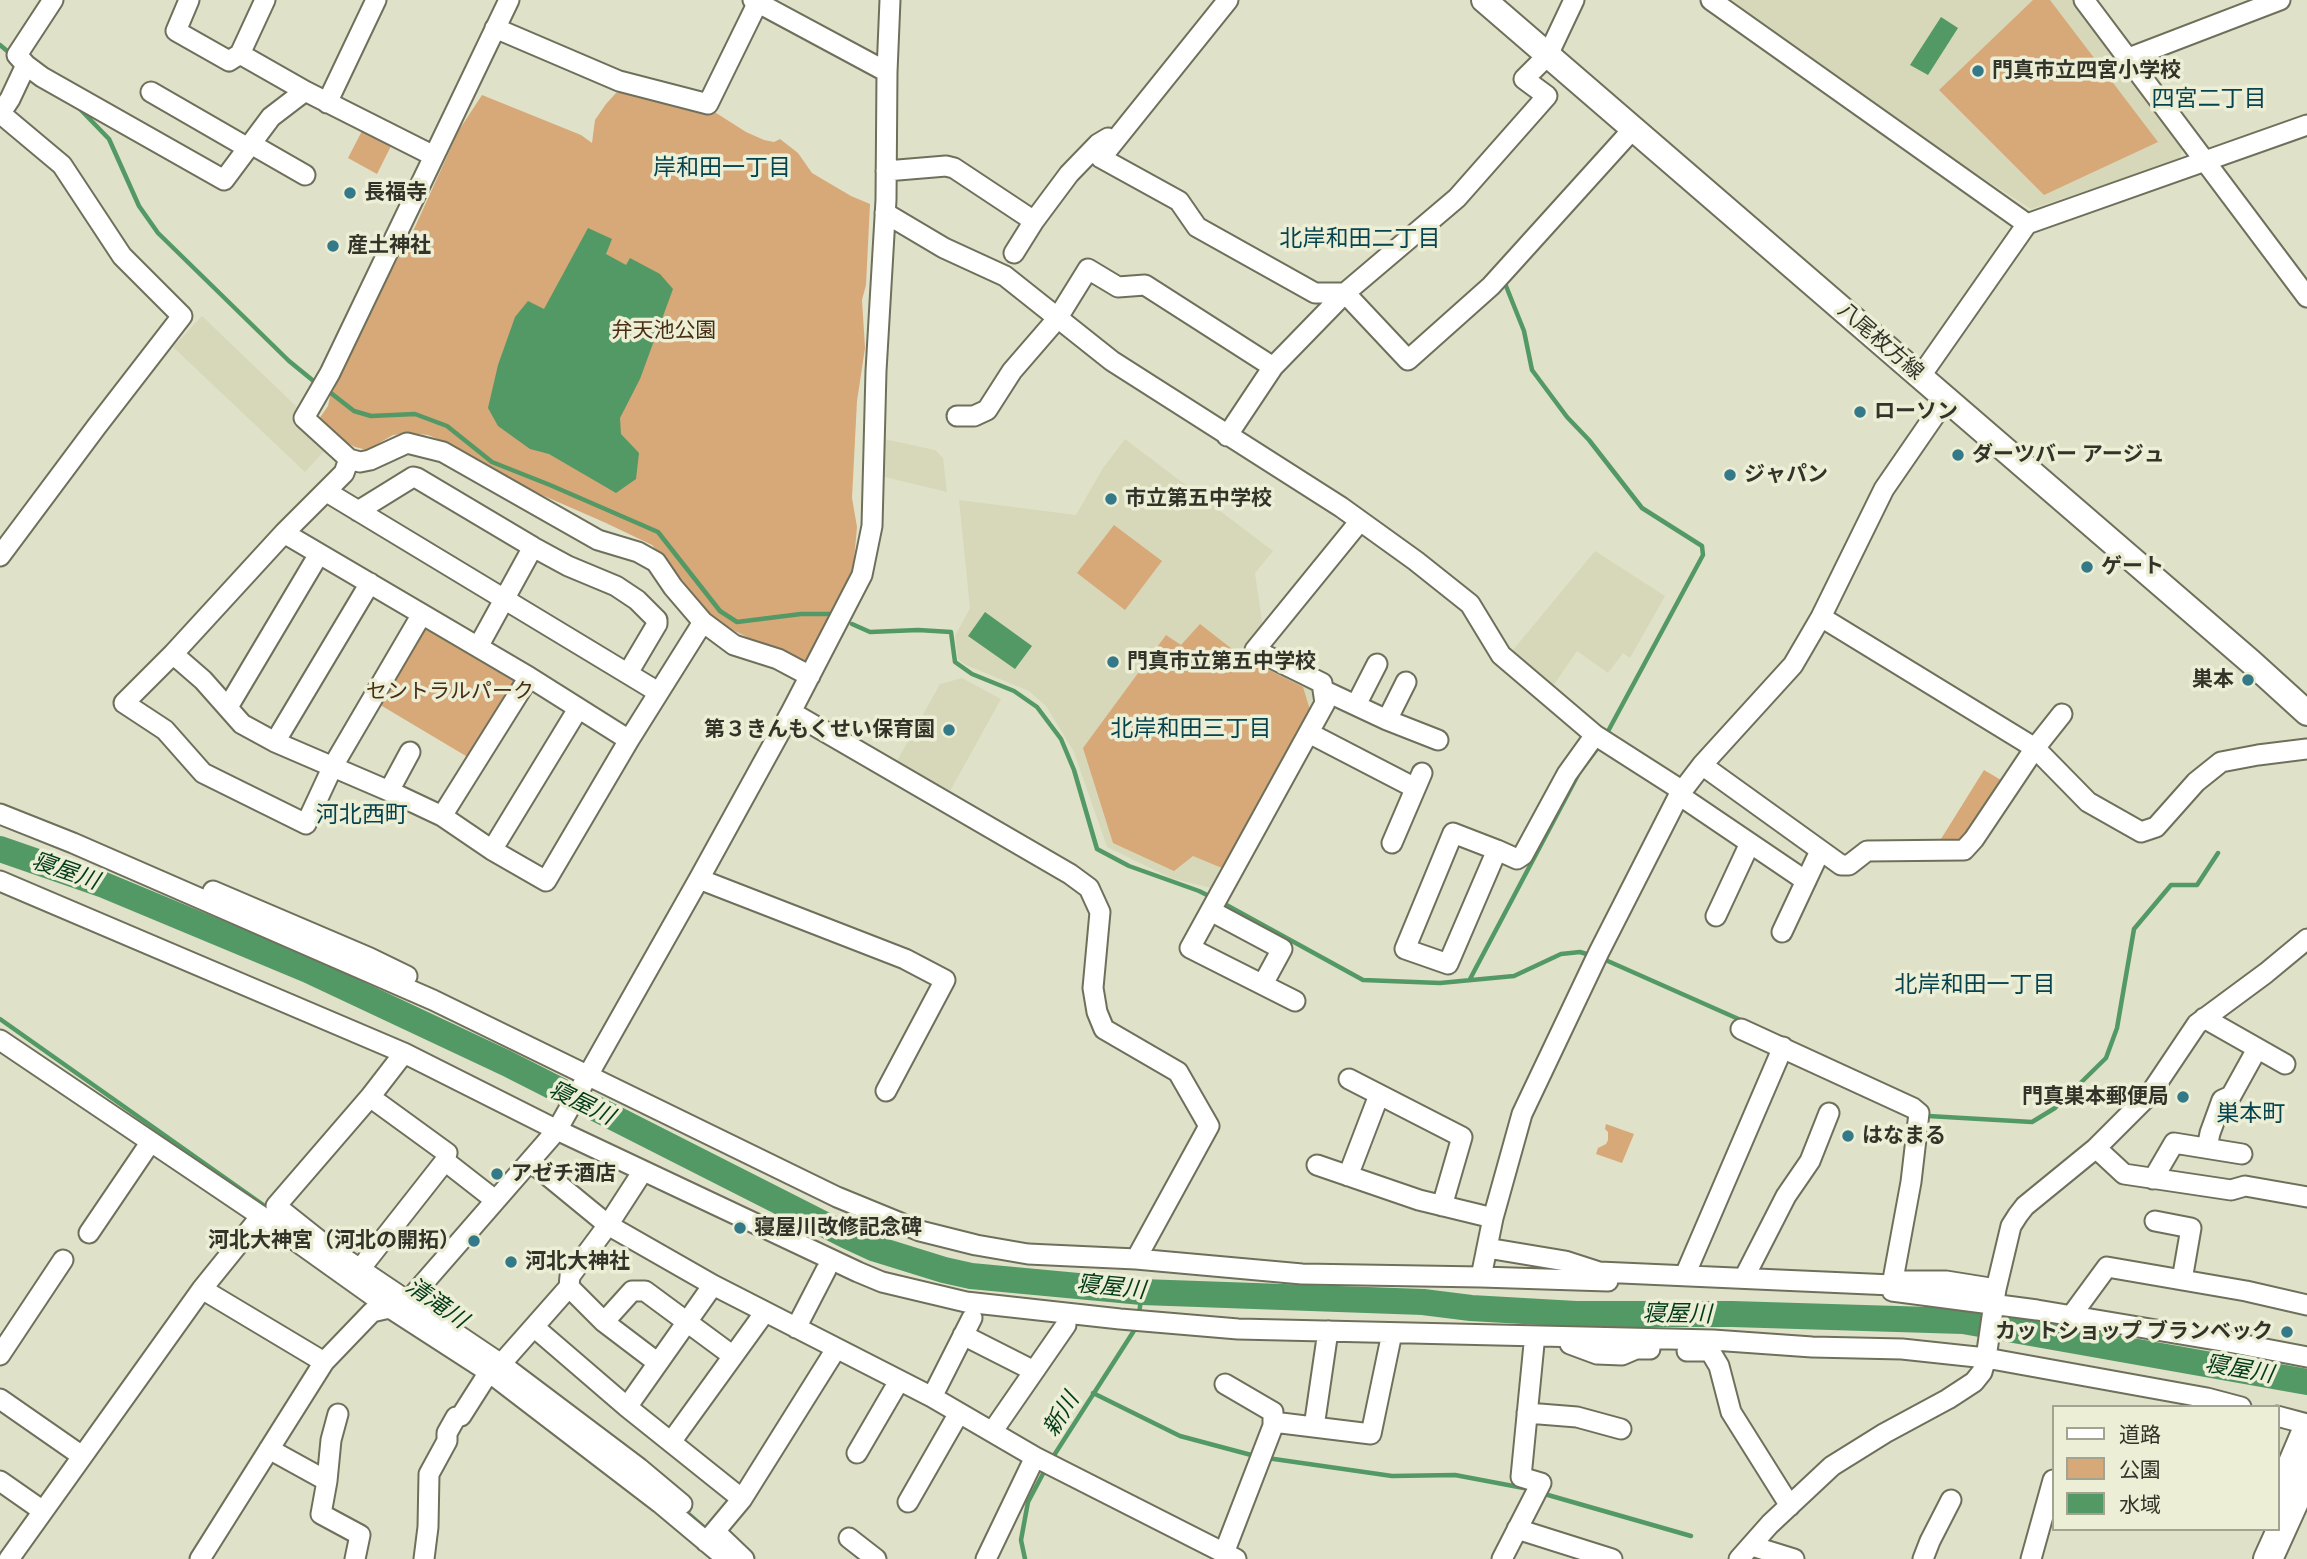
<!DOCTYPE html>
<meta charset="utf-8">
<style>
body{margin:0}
#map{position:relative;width:2307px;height:1559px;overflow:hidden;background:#e0e1c9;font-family:"DM Sans","Noto Sans JP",sans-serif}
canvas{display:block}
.legend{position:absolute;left:2052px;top:1405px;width:228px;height:126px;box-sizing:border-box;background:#edeed6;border:2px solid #a2a391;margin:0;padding:9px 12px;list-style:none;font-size:21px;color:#323329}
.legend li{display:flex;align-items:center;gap:14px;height:35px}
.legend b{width:35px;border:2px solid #a2a391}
</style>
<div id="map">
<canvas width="2307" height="1559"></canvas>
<ul class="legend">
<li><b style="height:9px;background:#fff"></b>道路</li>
<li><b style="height:19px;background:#d7a878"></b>公園</li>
<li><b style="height:19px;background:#539965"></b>水域</li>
</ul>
</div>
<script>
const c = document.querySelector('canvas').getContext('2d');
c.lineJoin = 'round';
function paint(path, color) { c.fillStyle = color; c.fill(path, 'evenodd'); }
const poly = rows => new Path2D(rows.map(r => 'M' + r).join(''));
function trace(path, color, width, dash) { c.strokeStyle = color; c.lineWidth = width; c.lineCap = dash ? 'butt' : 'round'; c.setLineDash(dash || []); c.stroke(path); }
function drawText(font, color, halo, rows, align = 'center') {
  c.font = font + ' "DM Sans","Noto Sans JP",sans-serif'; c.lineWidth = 7; c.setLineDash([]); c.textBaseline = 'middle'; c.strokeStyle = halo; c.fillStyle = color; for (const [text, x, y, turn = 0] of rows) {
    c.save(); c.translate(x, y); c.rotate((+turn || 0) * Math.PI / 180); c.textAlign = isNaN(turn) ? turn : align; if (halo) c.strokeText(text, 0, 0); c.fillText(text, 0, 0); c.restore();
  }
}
paint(poly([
 [1723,0,2075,0,2184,142,2179,160,2031,209,1949,156],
 [202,316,299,409,291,418,325,450,305,472,173,347],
 [884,439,935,450,943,458,947,492,881,476],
 [1125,439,1273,551,1255,573,1263,628,1244,652,1313,686,1319,702,1215,889,1171,878,1107,847,1074,752,1046,706,1029,691,966,665,958,659,955,636,970,608,959,500,1076,515,1103,468],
 [1595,551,1665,596,1630,658,1623,653,1608,673,1577,651,1553,686,1513,650],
 [962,678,1001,699,950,791,897,761,940,684]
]), '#d7d8b9');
paint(poly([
 [2033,0,2050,0,2158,142,2044,195,1939,90],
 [627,92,713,111,746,132,764,140,774,142,780,139,798,153,812,173,851,196,870,204,866,285,862,300,865,348,857,401,852,498,857,527,853,571,833,609,822,638,804,666,731,629,710,614,700,605,683,581,652,545,606,523,503,478,443,441,428,435,409,433,393,435,367,450,355,447,331,434,319,419,328,406,330,397,294,365,331,395,377,297,415,227,459,130,482,95,581,135,592,143,595,120,606,104,616,93],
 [363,129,392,144,377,174,348,158],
 [1114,525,1162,561,1125,610,1077,573],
 [1200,624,1241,656,1303,687,1310,710,1222,868,1193,856,1174,871,1113,843,1083,748,1166,635,1181,645],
 [431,628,515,677,516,681,471,759,377,703,422,629],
 [1984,770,2001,780,1964,839,1941,839],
 [1606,1124,1634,1134,1622,1163,1596,1154,1598,1148,1606,1144,1608,1140,1608,1132,1605,1129]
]), '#d7a878');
paint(poly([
 [1941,17,1958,28,1928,75,1910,65],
 [588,228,612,239,606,254,626,265,630,258,660,274,673,289,640,379,620,418,621,434,639,453,636,479,616,493,549,454,530,449,498,426,488,408,498,365,515,317,528,301,544,309],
 [985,612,1032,646,1015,669,968,636]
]), '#539965');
trace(poly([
 [0,45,12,55],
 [78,107,109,139,139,206,158,233,289,361,316,383],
 [1504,281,1524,331,1532,370,1567,417,1589,440,1642,508,1702,546,1703,555,1606,735],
 [327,390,354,411,371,416,415,414,447,426,492,462,550,485,658,532,720,611,737,622,801,614,831,614],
 [852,624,870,632,918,630,951,632,955,662,972,674,1014,691,1037,707,1061,739,1074,770,1097,849,1129,866,1199,891,1213,898],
 [1221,902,1363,980,1440,983,1514,976,1561,954,1580,952,1593,956],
 [1601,958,1743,1021],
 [1470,979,1579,773,1600,745],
 [0,1019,269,1209],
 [1925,1111,1928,1116,2032,1122,2055,1108,2106,1058,2117,1028,2134,929,2171,885,2197,885,2218,853],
 [1139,1314,1142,1292],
 [1093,1393,1180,1436,1255,1456],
 [1267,1458,1392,1476,1455,1475,1529,1489],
 [1051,1460,1137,1326],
 [1541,1493,1691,1536],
 [684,1510,707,1530],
 [1025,1559,1021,1540,1028,1502,1046,1468]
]), '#539965', 4.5);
trace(poly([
 [0,849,104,885,308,970,506,1063,847,1236,873,1248,944,1270,971,1276,1142,1292,1423,1302,1471,1308,1576,1314,1732,1314,1963,1321,2307,1382]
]), '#539965', 26);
const minor = poly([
 [53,0,17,55,26,65,42,77,224,180,271,117,305,91,434,156],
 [189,0,176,31,229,61,240,54],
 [265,0,240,54,305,91],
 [509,0,330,373,304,418,349,459,344,473,284,533,173,654,203,680,242,724,275,742,389,791,442,816,492,850,546,881,629,740,703,622,734,645,778,659,810,676],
 [753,0,887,72],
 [1228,0,1101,158,1179,201,1197,227,1315,293,1345,293,1408,360,1491,286,1633,129],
 [1711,0,2027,224],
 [2084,0,2307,297],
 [495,28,619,81,708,104,758,2],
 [2126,59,2280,0],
 [151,92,248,148],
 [327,103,376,0],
 [0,113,62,165,122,256,182,316,97,426,0,556],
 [0,114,10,99,26,65],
 [251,144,305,175],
 [886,171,946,166,954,168,1034,221],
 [885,213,944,248,1005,276,1112,361,1341,507,1416,561,1470,604,1501,655,1595,735,1681,790],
 [1014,253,1034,221,1069,174,1098,144,1108,138],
 [1920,377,2027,224,2307,125],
 [957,416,974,416,987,410,1012,371,1057,319,1088,269,1118,287,1145,285,1273,367],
 [1227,436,1273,367,1345,293,1457,198,1547,96,1524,79,1548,55,1574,0],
 [349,459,360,462,370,460,407,443,443,452,598,540,638,552,656,562,673,587,703,622],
 [327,492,658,692],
 [358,511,413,477,417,478,533,547,568,566,616,586,637,600,657,620,657,624,628,673],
 [284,533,529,677,629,740],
 [1821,617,2035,748,2088,802,2141,832,2156,827,2196,782,2221,762,2258,755,2307,749],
 [478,647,533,547],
 [175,652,124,703,165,730,203,773,306,824,333,766,422,614],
 [1323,690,1387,720,1438,740],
 [1356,705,1377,664],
 [228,707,319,554],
 [791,712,1070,874,1089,888,1100,912,1093,988,1097,1012,1104,1029,1178,1072,1209,1126,1136,1259],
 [1387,720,1406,682],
 [1309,733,1415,788],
 [275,742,370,583],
 [1702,765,1841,865,1849,865,1867,851,1964,850,1974,839,2035,748,2062,714],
 [389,791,410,752],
 [1679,795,1806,881],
 [0,814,73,843,433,1000,837,1197,920,1231,976,1245,1028,1254,1136,1259,1302,1274,1481,1277,1493,1218,1522,1114,1599,952,1679,795,1702,765,1793,665,1821,617,1884,489,1946,399],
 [442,816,529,677],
 [1392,843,1422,773],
 [492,850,578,709],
 [1497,850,1448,964,1405,949,1453,833,1497,850,1517,859,1523,855,1567,774,1595,735],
 [699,879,905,959,945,980,886,1091],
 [0,881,404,1053,557,1130,858,1272,882,1282,966,1302,1120,1319,1238,1329,1713,1340,1812,1347,1902,1349,1986,1358,2207,1398,2241,1407],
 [213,891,370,958,407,976],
 [1211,911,1282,949,1263,984],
 [1716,916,1750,843],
 [1782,932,1820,851],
 [1295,1001,1190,948,1325,703,1322,683,1255,650,1360,521],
 [2204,1018,2285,1064],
 [1741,1029,1913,1108,1919,1113,1911,1182,1892,1285],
 [0,1040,261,1216,390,1308,489,1372,660,1503,727,1559],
 [404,1053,370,1097,276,1206,330,1249,501,1364,639,1468,682,1504],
 [1349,1079,1462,1137,1442,1206],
 [370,1097,447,1153,445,1161,495,1200],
 [2096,1148,2124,1174,2231,1190,2245,1186,2307,1197],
 [2207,1148,2210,1133,2222,1100,2231,1096,2257,1049],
 [530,1161,608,1225,713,1285,932,1397,1035,1457,1236,1559],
 [1317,1165,1419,1200,1493,1218],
 [1348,1176,1379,1095],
 [2153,1179,2174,1143,2242,1154],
 [2155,1221,2191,1228,2182,1280],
 [89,1233,150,1143],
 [1487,1248,1565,1261,1599,1272,1892,1285,1892,1291,2037,1310,2234,1343,2307,1357],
 [360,1269,445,1161],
 [1685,1275,1783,1047],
 [1481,1277,1608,1281],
 [1744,1278,1786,1196,1810,1161,1829,1113],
 [1896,1283,1903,1281,1946,1281,1996,1289],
 [569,1287,604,1322,658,1363],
 [202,1289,324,1362],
 [2071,1316,2107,1267,2246,1291,2307,1305],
 [604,1322,632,1291,645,1291,733,1356],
 [534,1327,627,1407,742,1499],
 [796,1328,826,1270],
 [963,1335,1034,1371],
 [1570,1344,1597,1354,1622,1355,1636,1349,1650,1349],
 [1687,1351,1710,1351,1719,1366,1731,1412,1790,1506],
 [0,1355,63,1260],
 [501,1364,569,1287,570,1276,608,1225,643,1171],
 [932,1397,972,1318],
 [0,1399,82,1456],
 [627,1407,713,1285],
 [1527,1413,1577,1417,1621,1429],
 [2277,1416,2307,1424],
 [1273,1422,1371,1434,1392,1333],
 [1314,1427,1328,1331],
 [992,1432,1066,1325],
 [671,1442,765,1312],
 [269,1449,327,1481,321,1514,360,1535,355,1559],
 [857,1453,899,1381],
 [0,1481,43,1511],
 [327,1481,331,1440,338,1414],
 [908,1502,959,1413],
 [1517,1529,1612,1559],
 [721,1537,744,1559],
 [849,1538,876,1559],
 [706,1542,742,1499,836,1349],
 [1752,1546,1794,1559],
 [1224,1553,1273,1426,1273,1412,1225,1384],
 [9,1559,202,1289,261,1216],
 [200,1559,324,1362,372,1312,398,1306,408,1301,557,1130,699,879,791,712,862,575,872,526,876,371,886,200,887,72,890,0],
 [424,1559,428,1527,429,1474,447,1441,447,1433,456,1417,461,1416,489,1372],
 [986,1559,1035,1457],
 [1502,1559,1541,1483,1521,1477,1534,1344],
 [1739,1559,1770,1524,1832,1466,1885,1433,1948,1399,1974,1382,1982,1372,1986,1358,1996,1289,2011,1226,2018,1215,2025,1206,2096,1148,2150,1094,2197,1024,2266,973,2307,939],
 [1923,1559,1930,1541,1951,1500],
 [2031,1559,2053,1480]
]);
const major = poly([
 [1484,0,2251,662,2307,713]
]);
const highway = poly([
 [2281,1491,2307,1430],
 [2268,1559,2307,1473]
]);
trace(minor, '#6f705b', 23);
trace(major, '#6f705b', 28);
trace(highway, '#6f705b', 32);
trace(minor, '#fff', 19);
trace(major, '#fff', 24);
trace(highway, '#fff', 28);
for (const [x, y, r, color] of [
 [1978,71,7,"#347987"],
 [350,193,7,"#347987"],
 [333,246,7,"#347987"],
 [1860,412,7,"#347987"],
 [1958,455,7,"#347987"],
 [1730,475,7,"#347987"],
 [1111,499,7,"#347987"],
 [2087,567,7,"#347987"],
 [1113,662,7,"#347987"],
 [2248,680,7,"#347987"],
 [949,730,7,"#347987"],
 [2183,1097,7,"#347987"],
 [1848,1136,7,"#347987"],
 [497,1174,7,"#347987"],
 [740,1228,7,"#347987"],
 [474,1241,7,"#347987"],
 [511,1262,7,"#347987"],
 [2287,1332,7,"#347987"]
]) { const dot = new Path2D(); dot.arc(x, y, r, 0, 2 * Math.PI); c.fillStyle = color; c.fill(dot); trace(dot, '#edeed6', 2.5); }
drawText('bold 21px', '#323329', '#edeed6', [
 ["門真市立四宮小学校",1992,71],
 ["長福寺",364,193],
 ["産土神社",347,246],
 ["ローソン",1874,412],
 ["ダーツバー アージュ",1972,455],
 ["ジャパン",1744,475],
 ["市立第五中学校",1125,499],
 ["ゲート",2101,567],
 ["門真市立第五中学校",1127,662],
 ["巣本",2234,680,"right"],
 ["第３きんもくせい保育園",935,730,"right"],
 ["門真巣本郵便局",2169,1097,"right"],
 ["はなまる",1862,1136],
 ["アゼチ酒店",511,1174],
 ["寝屋川改修記念碑",754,1228],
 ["河北大神宮（河北の開拓）",460,1241,"right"],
 ["河北大神社",525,1262],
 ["カットショップ ブランベック",2273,1332,"right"]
], 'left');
drawText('21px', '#472e13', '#edeed6', [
 ["弁天池公園",664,331],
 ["セントラルパーク",450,692]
]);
drawText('21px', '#323329', '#edeed6', [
 ["八尾枚方線",1880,342,41]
]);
drawText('23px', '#05434f', '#edeed6', [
 ["四宮二丁目",2209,100],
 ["岸和田一丁目",722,169],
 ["北岸和田二丁目",1360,240],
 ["北岸和田三丁目",1191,730],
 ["河北西町",362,816],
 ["北岸和田一丁目",1975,986],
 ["巣本町",2251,1115]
]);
drawText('italic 23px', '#023b18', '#edeed6', [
 ["寝屋川",65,872,19],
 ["寝屋川",581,1104,26],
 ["寝屋川",1111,1288,6],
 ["清滝川",436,1304,35],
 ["寝屋川",1677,1315,1],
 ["寝屋川",2239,1370,10],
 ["新川",1062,1415,-58]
]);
</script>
